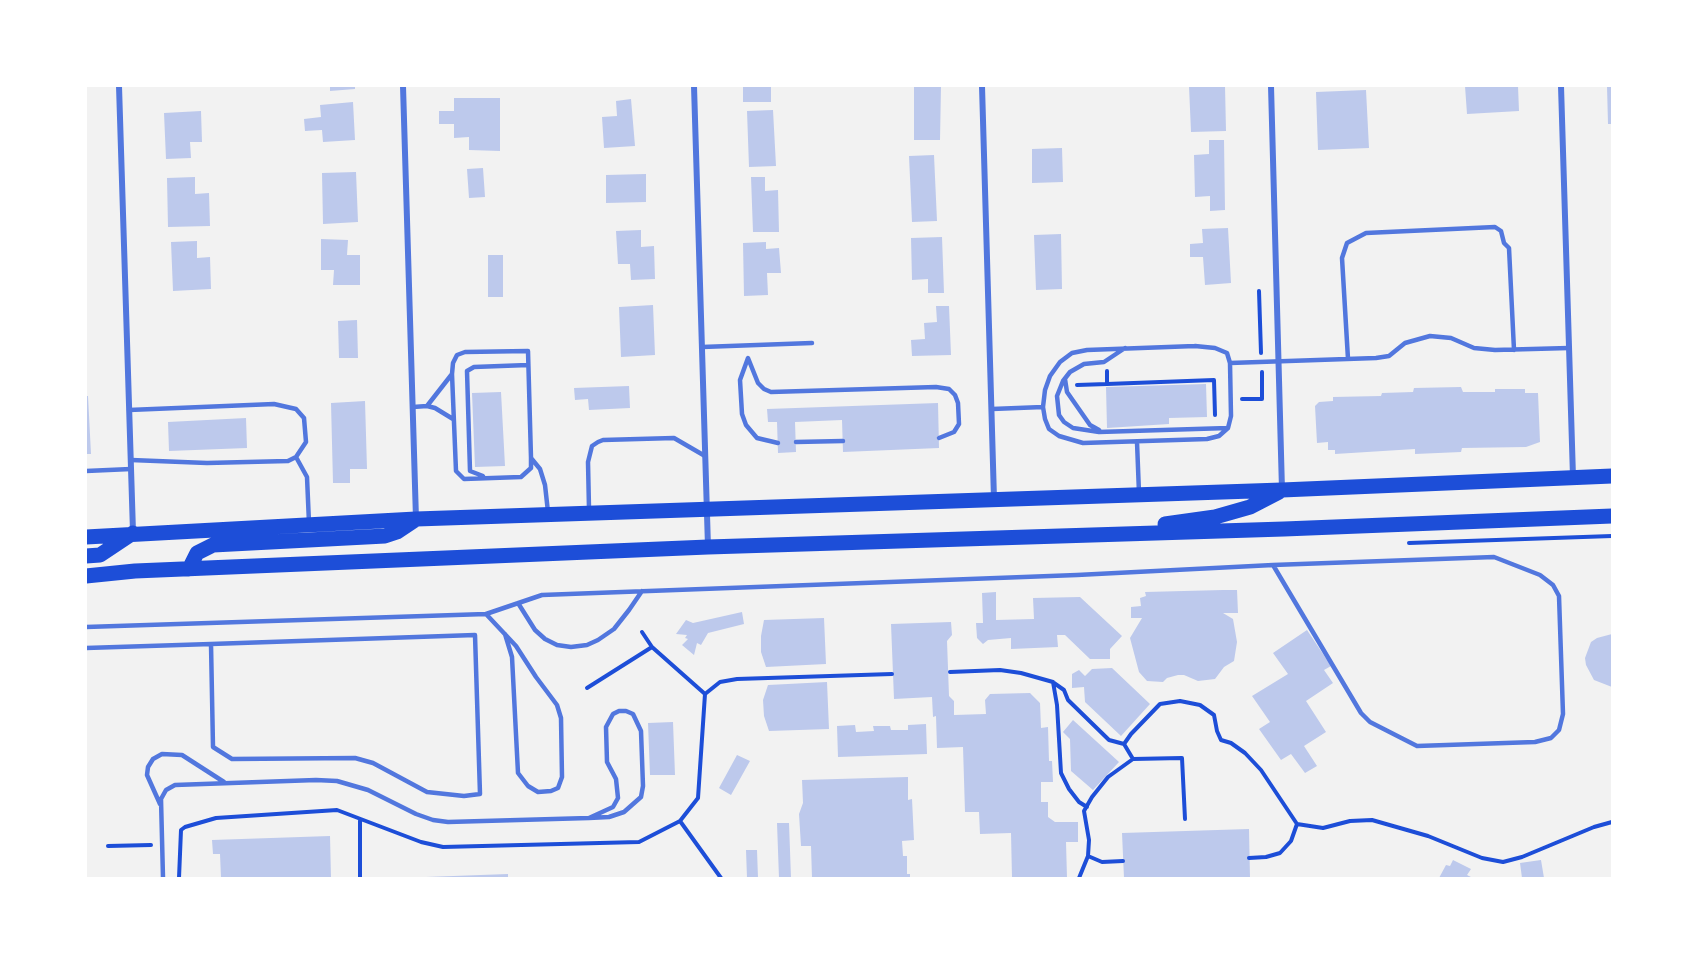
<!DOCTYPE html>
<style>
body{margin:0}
#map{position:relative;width:1698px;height:964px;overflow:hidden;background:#f2f2f2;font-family:"DM Sans",sans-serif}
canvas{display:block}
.frame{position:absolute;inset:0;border:87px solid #fff;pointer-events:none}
</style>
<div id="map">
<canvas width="1698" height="964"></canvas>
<div class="frame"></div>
</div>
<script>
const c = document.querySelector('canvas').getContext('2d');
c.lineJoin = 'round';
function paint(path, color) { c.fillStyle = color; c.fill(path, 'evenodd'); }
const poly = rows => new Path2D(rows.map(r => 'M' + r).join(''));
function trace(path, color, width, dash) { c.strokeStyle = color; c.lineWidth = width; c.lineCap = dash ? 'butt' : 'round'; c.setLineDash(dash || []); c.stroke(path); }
paint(poly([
 [330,86,355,86,355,89,330,91],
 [743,86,771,86,771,102,743,102],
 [914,86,941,86,940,140,914,140],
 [1189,86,1225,86,1226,131,1191,132],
 [1465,86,1518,86,1519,111,1467,114],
 [1607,86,1612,86,1612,124,1608,124],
 [1366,90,1369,148,1318,150,1316,92],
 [454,98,500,98,500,151,469,150,469,137,454,138,454,124,439,124,439,111,454,111],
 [631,99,635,146,604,148,602,117,617,116,616,101],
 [353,102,355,140,323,142,322,130,305,131,304,119,321,117,320,105],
 [773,110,776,166,749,167,747,111],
 [201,111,202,142,190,142,191,158,166,159,164,113],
 [1209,140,1224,140,1225,210,1210,211,1210,196,1195,197,1194,155,1209,154],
 [1062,148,1063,182,1032,183,1032,149],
 [934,155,937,221,912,222,909,156],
 [483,168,485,197,469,198,467,169],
 [356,172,358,222,323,224,322,173],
 [646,174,646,202,606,203,606,175],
 [195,177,195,194,209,193,210,226,168,227,167,178],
 [751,177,765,177,765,191,778,190,779,232,753,232],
 [1228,228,1231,283,1205,285,1203,257,1190,257,1190,244,1203,243,1202,229],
 [641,230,641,247,654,246,655,279,631,280,630,264,618,264,616,231],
 [1061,234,1062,289,1036,290,1034,235],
 [942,237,944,293,928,293,928,279,912,280,911,238],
 [321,239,348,240,347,255,360,255,360,285,333,285,334,270,321,270],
 [197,241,197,258,210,257,211,289,173,291,171,242],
 [766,242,766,249,779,248,781,273,767,273,768,295,744,296,743,243],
 [488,255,503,255,503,297,488,297],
 [653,305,655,355,621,357,619,307],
 [936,306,949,306,951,355,912,356,911,340,925,339,924,323,937,322],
 [357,320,358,358,339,358,338,321],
 [1206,384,1207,417,1169,418,1169,424,1107,428,1106,387],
 [629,386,630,408,589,410,588,399,575,400,574,388],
 [1461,387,1463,392,1495,392,1495,389,1525,389,1525,393,1538,393,1540,442,1526,447,1462,448,1461,452,1415,454,1415,449,1335,454,1335,450,1328,450,1328,442,1317,443,1315,406,1319,402,1333,401,1333,397,1381,396,1382,393,1413,392,1414,388],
 [501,392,505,466,475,467,472,393],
 [86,396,88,396,91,454,86,454],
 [365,401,367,469,350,469,350,483,333,483,331,403],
 [938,403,939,448,843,452,842,420,795,422,796,452,778,453,777,422,768,422,767,409],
 [246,418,247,448,169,451,168,422],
 [1223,590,1237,590,1238,613,1223,613,1233,619,1237,642,1234,661,1224,667,1215,679,1198,681,1184,675,1178,675,1167,678,1163,682,1147,681,1139,672,1130,638,1142,618,1131,618,1131,607,1141,606,1140,598,1146,596,1145,592],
 [996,592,996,620,1034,619,1033,598,1080,597,1122,636,1110,649,1110,659,1090,659,1065,635,1057,635,1058,647,1011,649,1011,638,988,640,983,644,977,638,976,623,983,623,982,593],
 [742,612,744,624,708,633,701,645,697,643,694,655,682,645,688,639,685,638,687,635,676,634,686,620,693,623],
 [824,618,826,664,766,667,761,652,761,636,764,620],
 [951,622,952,635,947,641,949,696,954,701,954,715,986,714,985,700,990,694,1030,693,1040,703,1041,728,1048,727,1049,761,1052,761,1053,782,1041,782,1041,802,1048,802,1048,817,1055,822,1078,822,1078,842,1066,842,1067,878,1012,878,1011,833,980,834,979,812,965,812,963,747,937,748,936,716,933,717,932,697,894,699,891,624],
 [1307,630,1331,666,1324,670,1333,683,1306,701,1326,732,1304,746,1317,766,1305,773,1291,754,1281,760,1259,729,1270,722,1252,696,1288,674,1273,653],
 [1612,634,1612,687,1594,680,1586,665,1585,658,1591,642,1597,638],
 [1112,668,1150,704,1121,736,1085,702,1084,687,1072,688,1072,674,1079,670,1085,676,1092,669],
 [827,682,829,729,769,731,764,716,763,700,768,685],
 [1073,720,1119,762,1093,790,1071,771,1070,739,1063,732],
 [673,722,675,775,650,775,648,723],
 [926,724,927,754,838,757,837,726,855,725,856,732,874,731,873,726,890,726,891,730,908,730,908,725],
 [737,755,750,761,731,795,719,788],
 [908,777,908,800,912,799,914,840,902,841,903,856,907,856,907,874,910,874,910,878,812,878,811,846,801,846,799,814,803,803,802,780],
 [777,823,789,823,791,878,779,878],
 [1249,829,1250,878,1124,878,1122,833],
 [330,836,331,878,221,878,220,854,213,854,212,840],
 [746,850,757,850,758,878,747,878],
 [1453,860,1471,869,1467,875,1473,878,1439,878,1446,865,1450,866],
 [1541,860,1544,878,1522,878,1520,863],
 [508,874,508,878,426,878,426,877]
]), '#bdc9ec');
trace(poly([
 [1259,291,1261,353],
 [1107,384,1214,380,1215,415],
 [1077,385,1107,384,1107,371],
 [1242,399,1262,399,1262,372],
 [1409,543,1612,536],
 [642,632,652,647],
 [950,672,1000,670,1021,673,1053,682,1057,705,1061,773,1069,789,1079,802,1087,807],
 [1054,683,1064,690,1068,700,1109,740,1124,744],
 [587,688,652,647,705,694],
 [1133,759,1182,758,1185,819],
 [360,819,360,878],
 [680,821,721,878],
 [108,846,151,845],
 [1088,856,1102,862,1123,861],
 [1249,858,1266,857,1280,853,1291,841,1297,824],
 [179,878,181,830,185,827,216,818,337,810,421,842,443,847,639,842,680,821,698,798,705,694,720,682,737,679,892,674],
 [1079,878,1088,856,1089,840,1084,811,1092,797,1108,777,1133,759,1124,744,1131,734,1160,704,1180,701,1200,705,1214,715,1217,731,1221,740,1231,743,1245,753,1261,770,1297,824,1323,828,1350,821,1372,820,1428,836,1482,858,1503,862,1522,857,1594,827,1612,822]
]), '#1d4ed8', 4);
trace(poly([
 [1195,346,1215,348,1227,353,1230,363,1231,416,1228,428,1219,436,1207,439,1083,443,1059,436,1049,429,1045,419,1043,407,1045,390,1050,376,1060,362,1072,353,1087,350,1195,346],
 [702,347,812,343],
 [1125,348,1104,362,1084,364,1070,372,1063,381,1057,396,1059,415,1064,422,1073,428,1099,432,1228,428],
 [1348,359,1342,258,1347,243,1366,233,1495,227,1501,231,1504,243,1509,248,1514,350],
 [1230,363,1376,358,1389,356,1405,343,1430,336,1451,338,1474,348,1495,350,1569,348],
 [452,374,456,471,464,479,521,477,531,468,531,458],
 [1065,379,1067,392,1090,425,1099,430],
 [427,406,452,374,453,363,457,355,465,352,528,351,531,458,540,469,545,485,548,512],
 [413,407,427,406,435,408,453,419],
 [992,409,1043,407],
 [129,410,274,404,296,409,304,418,306,442,296,457,288,461,207,463,131,460],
 [796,442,843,441],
 [1137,442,1139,493],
 [778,443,757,438,746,425,742,414,740,380,748,358,758,383,764,389,771,392,936,387,949,389,955,395,958,403,959,424,954,432,939,438],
 [296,457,307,477,309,523],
 [86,471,131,469],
 [483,476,470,471,467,371,474,367,528,365],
 [589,509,588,462,592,446,598,442,603,440,674,438,705,456],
 [518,603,535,630,545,639,557,645,571,647,587,645,598,640,614,629,629,610,642,591],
 [486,614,542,595,1077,575,1273,565,1494,557,1540,575,1553,585,1559,596,1563,714,1559,730,1551,738,1535,742,1417,746,1370,722,1361,713,1273,565],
 [86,627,486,614,516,646,536,677,557,705,561,718,562,777,558,788,551,791,538,792,528,786,518,773,512,657,505,634],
 [86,648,211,644,475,635,480,794,464,796,427,792,373,763,355,758,232,759,213,747,211,644],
 [160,804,147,775,148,767,153,759,162,754,182,755,224,782],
 [163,878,161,799,166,790,175,785,316,780,337,781,368,790,416,814,433,820,448,822,589,818,609,817,624,812,641,797,643,786,641,731,633,714,626,711,619,711,613,714,606,727,607,762,616,779,618,798,613,807,589,818]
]), '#5277de', 4.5);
trace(poly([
 [119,86,133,532],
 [403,86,416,519],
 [694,86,708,547],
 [982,86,994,499],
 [1271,86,1282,490],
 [1561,86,1573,477]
]), '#5277de', 6);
trace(poly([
 [1165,524,1215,517,1250,507,1279,492],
 [86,537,416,519,1282,490,1612,476],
 [86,556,100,555,133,533],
 [189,569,197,553,213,545,385,536,397,532,415,520],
 [86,576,135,571,708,547,1284,529,1612,516]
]), '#1d4ed8', 15);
</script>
